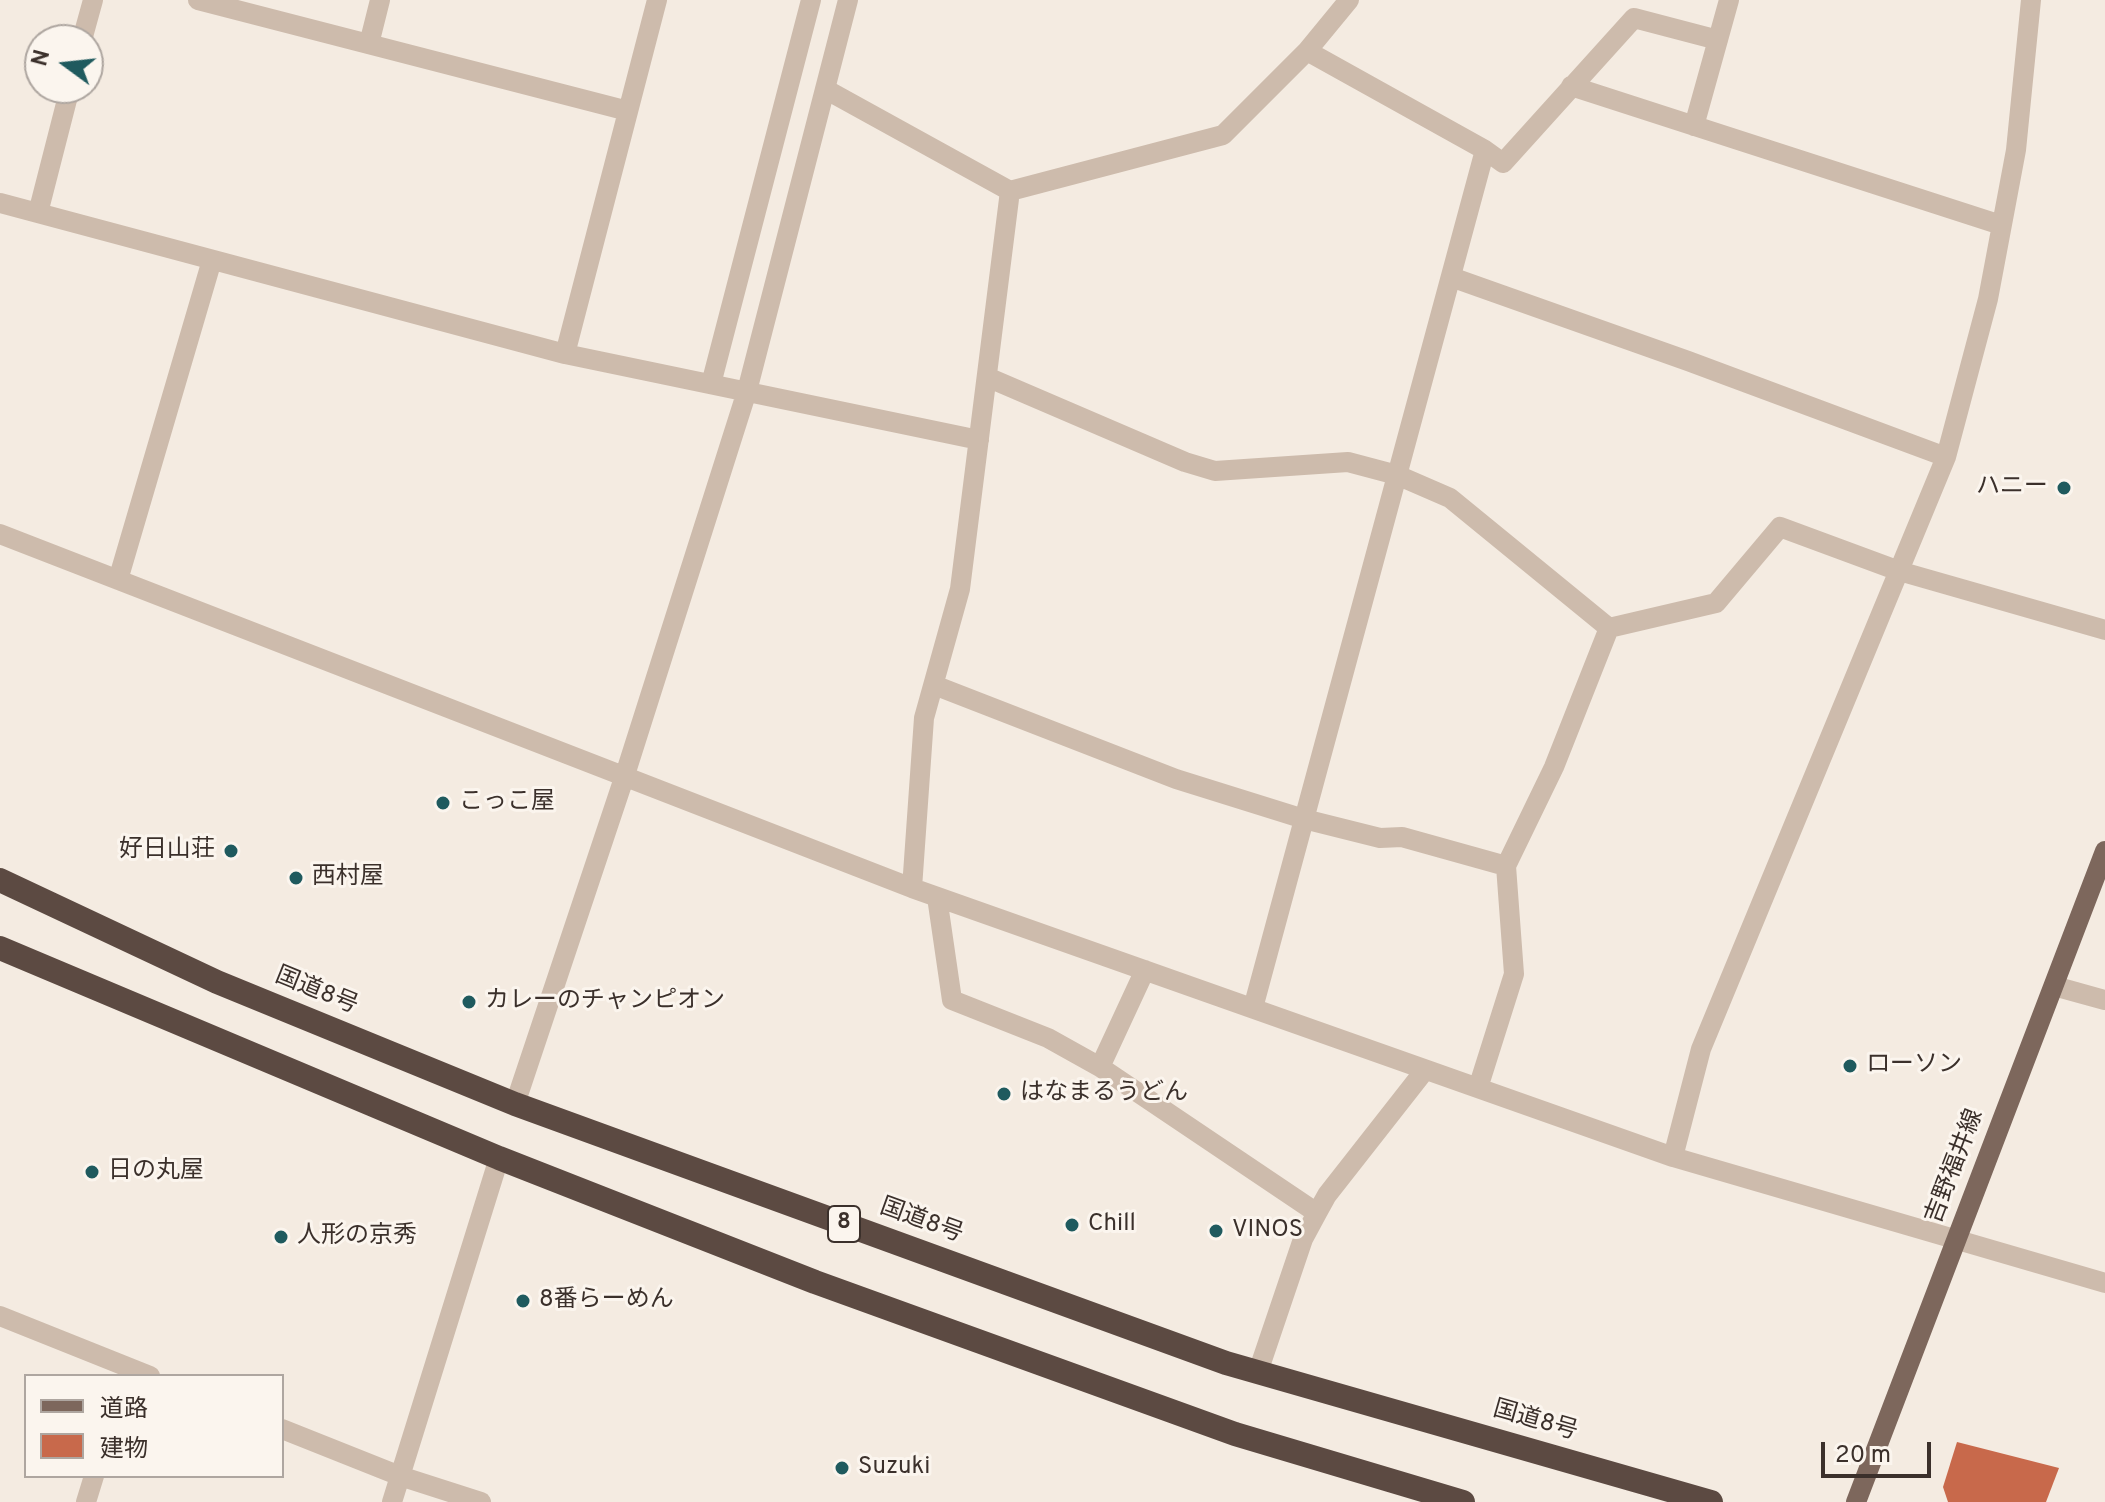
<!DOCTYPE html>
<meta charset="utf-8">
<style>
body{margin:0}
#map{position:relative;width:2105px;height:1502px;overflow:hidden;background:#f4ebe1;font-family:Overpass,"Noto Sans JP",sans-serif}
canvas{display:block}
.legend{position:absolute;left:24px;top:1374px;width:260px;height:104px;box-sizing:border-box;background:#fbf5ee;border:2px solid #aea6a0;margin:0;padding:10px 14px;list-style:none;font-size:24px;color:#3b302b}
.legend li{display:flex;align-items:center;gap:16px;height:40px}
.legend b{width:40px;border:2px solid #aea6a0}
.north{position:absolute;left:24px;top:24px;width:80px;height:80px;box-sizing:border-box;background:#fbf5ee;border:2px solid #aea6a0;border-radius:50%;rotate:285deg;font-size:22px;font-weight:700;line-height:32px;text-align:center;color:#3b302b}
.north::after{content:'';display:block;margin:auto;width:28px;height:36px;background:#1f5a5e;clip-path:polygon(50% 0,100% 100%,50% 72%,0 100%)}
.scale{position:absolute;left:1821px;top:1442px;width:110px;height:36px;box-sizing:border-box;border:4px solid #3b302b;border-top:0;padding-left:10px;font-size:24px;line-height:28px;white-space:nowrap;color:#3b302b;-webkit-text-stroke:6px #fbf5ee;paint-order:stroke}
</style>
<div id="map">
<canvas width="2105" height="1502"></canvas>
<ul class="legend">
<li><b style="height:10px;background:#7d675c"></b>道路</li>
<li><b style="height:22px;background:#c8694b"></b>建物</li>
</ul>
<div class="north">N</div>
<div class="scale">20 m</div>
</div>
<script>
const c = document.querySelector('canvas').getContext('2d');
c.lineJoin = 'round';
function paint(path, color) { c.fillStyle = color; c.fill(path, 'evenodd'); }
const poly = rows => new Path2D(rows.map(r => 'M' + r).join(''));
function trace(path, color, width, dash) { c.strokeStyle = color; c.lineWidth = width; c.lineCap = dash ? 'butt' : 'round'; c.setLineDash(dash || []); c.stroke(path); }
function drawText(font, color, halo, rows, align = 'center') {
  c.font = font + ' Overpass,"Noto Sans JP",sans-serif'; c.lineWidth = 6; c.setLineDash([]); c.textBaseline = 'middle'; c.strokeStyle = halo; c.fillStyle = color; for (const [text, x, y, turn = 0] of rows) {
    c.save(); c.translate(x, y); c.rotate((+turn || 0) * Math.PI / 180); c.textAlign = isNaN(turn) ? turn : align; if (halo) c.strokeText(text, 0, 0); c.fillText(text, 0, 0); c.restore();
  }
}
paint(poly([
 [1957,1442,2059,1468,2046,1502,1948,1502,1943,1487]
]), '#c8694b');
trace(poly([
 [198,0,628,111],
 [82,40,93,0],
 [369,44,380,0],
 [1571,86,2001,225],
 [825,89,1010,191],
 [1694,126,1729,0],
 [1485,150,1503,163,1634,18,1718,40],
 [0,203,565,354,979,440],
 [38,213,70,88],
 [1451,277,1688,361,1946,457],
 [565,354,657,0],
 [987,377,1185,462,1215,471,1348,462,1397,475,1450,498,1609,628,1716,603,1780,527,1899,571,2105,630],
 [711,384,811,0],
 [0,534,912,888,1673,1157,2105,1283],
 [118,580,212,260],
 [934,685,1176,779,1304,819,1380,838,1402,837,1506,866,1514,974,1478,1088],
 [1506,866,1554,767,1609,628],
 [912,888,924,718,960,589,1010,191,1223,135,1307,51,1349,0],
 [937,897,952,1000,1048,1038,1100,1067,1317,1213],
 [2054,986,2105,1000],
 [1253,1008,1485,150,1307,51],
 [1100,1067,1145,970],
 [515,1104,624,778,747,391,848,0],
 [1673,1157,1701,1049,1946,457,1988,299,2016,150,2031,0],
 [0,1316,150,1376],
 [1258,1372,1303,1239,1317,1213,1327,1195,1425,1070],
 [282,1429,400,1476,481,1502],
 [86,1502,94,1476],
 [392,1502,499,1158]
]), '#cdbbac', 20);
trace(poly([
 [1856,1502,2105,851]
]), '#7d675c', 20);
trace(poly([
 [0,880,217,982,515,1104,1226,1363,1711,1502],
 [0,948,499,1158,815,1282,1235,1434,1463,1502]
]), '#5c4a42', 24);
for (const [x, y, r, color] of [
 [2064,488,8,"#1f5a5e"],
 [443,803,8,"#1f5a5e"],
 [231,851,8,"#1f5a5e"],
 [296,878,8,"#1f5a5e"],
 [469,1002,8,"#1f5a5e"],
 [1850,1066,8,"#1f5a5e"],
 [1004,1094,8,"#1f5a5e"],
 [92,1172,8,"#1f5a5e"],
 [1072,1225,8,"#1f5a5e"],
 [1216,1231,8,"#1f5a5e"],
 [281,1237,8,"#1f5a5e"],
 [523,1301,8,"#1f5a5e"],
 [842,1468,8,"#1f5a5e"]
]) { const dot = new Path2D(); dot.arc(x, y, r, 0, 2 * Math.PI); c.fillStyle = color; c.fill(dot); trace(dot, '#fbf5ee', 3); }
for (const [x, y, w] of [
 [844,1224,32]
]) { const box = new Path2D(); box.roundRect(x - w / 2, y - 18, w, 36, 6); c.fillStyle = '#fbf5ee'; c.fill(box); trace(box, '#3b302b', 2); }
drawText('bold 22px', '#3b302b', null, [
 ["8",844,1224]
]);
drawText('24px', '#3b302b', '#fbf5ee', [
 ["ハニー",2048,488,"right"],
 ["こっこ屋",459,803],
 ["好日山荘",215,851,"right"],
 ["西村屋",312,878],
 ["カレーのチャンピオン",485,1002],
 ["ローソン",1866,1066],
 ["はなまるうどん",1020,1094],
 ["日の丸屋",108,1172],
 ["Chill",1088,1225],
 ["VINOS",1232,1231],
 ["人形の京秀",297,1237],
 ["8番らーめん",539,1301],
 ["Suzuki",858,1468]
], 'left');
drawText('24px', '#3b302b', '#fbf5ee', [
 ["国道8号",316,992,22],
 ["吉野福井線",1956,1167,-69],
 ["国道8号",921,1222,20],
 ["国道8号",1535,1422,16]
]);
</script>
